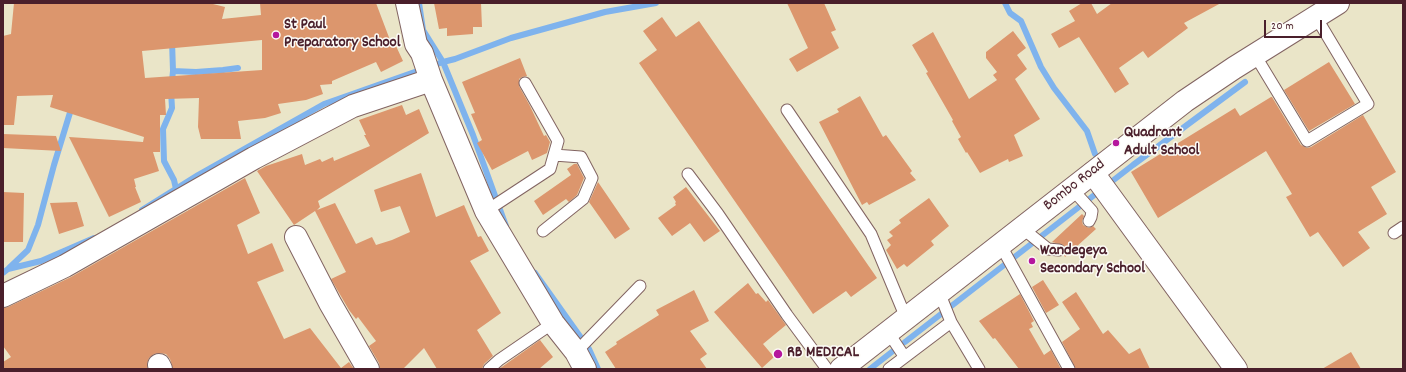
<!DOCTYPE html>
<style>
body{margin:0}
#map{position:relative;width:1406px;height:372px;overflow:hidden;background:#eae5c8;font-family:Dekko,sans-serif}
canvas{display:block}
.frame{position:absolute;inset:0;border:4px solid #4a1f2b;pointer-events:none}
.scale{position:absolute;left:1264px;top:20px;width:58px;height:18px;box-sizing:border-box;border:2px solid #4a1f2b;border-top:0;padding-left:5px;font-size:12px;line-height:14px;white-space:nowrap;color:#4a1f2b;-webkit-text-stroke:3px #fdfcf7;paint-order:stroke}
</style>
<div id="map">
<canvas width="1406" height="372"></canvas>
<div class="frame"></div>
<div class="scale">20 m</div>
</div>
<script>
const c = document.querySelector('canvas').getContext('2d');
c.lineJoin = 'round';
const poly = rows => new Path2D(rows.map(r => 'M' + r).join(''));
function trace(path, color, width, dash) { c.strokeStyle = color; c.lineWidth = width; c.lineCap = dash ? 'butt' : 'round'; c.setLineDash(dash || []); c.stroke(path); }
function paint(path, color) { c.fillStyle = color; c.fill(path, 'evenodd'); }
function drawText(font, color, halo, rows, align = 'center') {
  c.font = font + ' Dekko,sans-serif'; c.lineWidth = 3; c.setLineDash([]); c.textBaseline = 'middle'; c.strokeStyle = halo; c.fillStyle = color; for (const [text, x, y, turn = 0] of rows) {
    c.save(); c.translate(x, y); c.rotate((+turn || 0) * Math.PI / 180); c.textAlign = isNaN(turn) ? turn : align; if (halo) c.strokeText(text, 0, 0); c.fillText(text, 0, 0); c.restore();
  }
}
trace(poly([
 [419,3,423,30,443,62,473,135,506,226],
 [1005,3,1010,13,1021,21,1041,67,1054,88,1087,131,1095,154],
 [172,41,173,71,171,91,172,108,163,129,164,161,174,180,176,189],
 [173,71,196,72,223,70,238,68],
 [142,210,198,175,324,104,443,62,455,59,511,38,605,12,656,3],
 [9,268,28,250,38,225,54,165,72,106],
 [3,273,8,269,41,261,94,238],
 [535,273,589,349,598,369],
 [905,342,1133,165,1245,82],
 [870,369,893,351]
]), '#7fb3ed', 6);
paint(poly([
 [14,3,209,3,225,7,222,19,261,15,260,3,376,3,393,48,396,46,403,61,381,72,376,62,332,81,332,84,320,85,323,94,306,100,278,104,281,113,265,118,238,121,241,139,201,139,198,127,199,98,165,99,166,115,160,115,160,152,153,152,159,171,134,179,136,187,135,187,141,202,109,217,69,137,143,142,144,137,50,107,53,95,17,96,14,125,3,125,3,36,11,34],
 [262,40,262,70,145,78,142,51],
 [434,3,481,3,482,27,473,27,473,34,447,36,447,28,439,29],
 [787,3,824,3,836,30,831,32,839,48,797,72,789,59,808,48],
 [1082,3,1091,3,1097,14,1112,3,1221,3,1184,23,1188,28,1148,58,1143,51,1119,68,1129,84,1115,93,1079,37,1059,48,1051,34,1075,21,1069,11],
 [662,17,676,37,699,21,877,278,851,297,846,291,813,314,639,63,657,50,643,31],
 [1013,31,1026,48,1017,55,1027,69,1015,79,1040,119,1014,135,1023,156,1009,162,1008,159,980,173,967,152,966,153,958,139,961,137,952,121,953,120,926,73,928,72,912,45,933,32,969,99,997,80,993,75,997,72,986,58,986,52],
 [520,58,527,76,522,77,519,79,519,86,530,106,544,136,546,135,550,142,547,153,532,160,528,151,492,170,477,143,482,140,471,114,475,113,462,82],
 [1329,62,1355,104,1309,131,1284,90],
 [860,96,883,137,886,135,912,171,910,173,916,180,869,205,867,202,862,205,819,122,839,112,837,109],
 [1271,97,1272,97,1301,145,1307,148,1311,147,1363,115,1396,172,1371,187,1387,214,1358,232,1370,248,1343,267,1318,232,1310,237,1286,197,1292,194,1266,151,1158,218,1131,172,1235,108,1240,116],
 [402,105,406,115,419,109,429,133,318,201,320,207,317,210,335,203,356,244,372,237,376,245,392,240,410,232,400,206,381,212,374,190,421,173,436,217,464,205,478,237,481,236,489,251,470,261,501,313,477,330,493,356,484,364,482,369,437,369,424,348,403,369,380,369,379,363,369,346,376,341,358,317,356,319,349,310,331,279,346,272,315,211,294,225,257,171,266,166,302,154,305,165,320,159,322,162,333,157,334,161,370,146,364,135,366,135,359,120],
 [3,134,56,136,61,151,3,148],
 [574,164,577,164,584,178,577,195,569,202,566,199,543,215,534,201,571,175,567,169],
 [245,178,260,213,237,225,248,254,272,243,284,271,257,282,284,339,310,328,341,368,349,362,354,369,173,369,170,359,166,354,159,353,154,354,149,358,147,364,147,369,3,369,3,362,11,357,3,346,3,308,8,307,71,277],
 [598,182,630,229,615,239,589,202],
 [686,187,720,231,704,242,690,223,672,236,658,218,676,205,675,203,676,202,673,197],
 [3,192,24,193,23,242,3,242],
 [929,198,949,226,931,241,934,245,907,267,904,264,897,269,886,250,891,245,887,240,893,236,889,232,901,223,899,220],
 [77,202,84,226,59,234,50,203],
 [1082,214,1084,216,1082,221,1083,225,1089,228,1093,226,1096,229,1065,257,1064,255,1066,250,1063,245,1052,242],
 [1043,280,1059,305,1046,313,1032,287],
 [748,283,756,294,758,293,766,302,768,300,786,325,763,344,774,357,762,368,714,312],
 [694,290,709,321,690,331,707,354,700,359,707,369,616,369,605,352,617,344,616,342,659,315,656,310],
 [1076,292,1103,334,1108,330,1129,354,1140,348,1150,369,1076,369,1062,342,1080,329,1062,302],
 [1020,294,1034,321,1031,323,1033,327,1029,329,1044,355,1051,350,1061,369,1019,369,995,338,993,339,979,321],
 [540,340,553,357,539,369,499,369],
 [1351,352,1361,369,1322,369]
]), '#dc966d');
const lane = poly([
 [1255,55,1307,141,1368,104,1316,17],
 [787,110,871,234,906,318],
 [688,174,718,214,787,315,827,369],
 [1072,189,1092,211,1091,217,1089,221],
 [486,211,550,169,558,141,525,83],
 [1022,228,1048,249,1059,250],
 [543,231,583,199,592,178,581,157,554,155],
 [1394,233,1403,227],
 [1000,244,1069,369],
 [951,322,979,369],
 [888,332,904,356],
 [576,352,640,286],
 [489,369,499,360,553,323],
 [889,369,951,322,939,292]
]);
const street = poly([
 [407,3,416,44,422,53,431,80,486,211,553,323,576,352,585,369],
 [1093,173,1236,369],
 [296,237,330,303,368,369],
 [3,296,65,266,254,158,353,106,431,80],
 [159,365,161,369]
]);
const primary = poly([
 [841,369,1185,101,1234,68,1338,3]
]);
trace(lane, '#826462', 13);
trace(street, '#826462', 24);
trace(primary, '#826462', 24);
trace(lane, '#fff', 11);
trace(street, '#fff', 22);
trace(primary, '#fff', 22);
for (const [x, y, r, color] of [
 [276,35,4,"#b5179e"],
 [1116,143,4,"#b5179e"],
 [1032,261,4,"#b5179e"],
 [778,354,5,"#b5179e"]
]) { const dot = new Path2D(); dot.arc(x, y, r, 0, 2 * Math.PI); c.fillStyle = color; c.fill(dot); trace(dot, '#fdfcf7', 1.5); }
drawText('bold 16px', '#4a1f2b', '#fdfcf7', [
 ["St Paul",284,26],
 ["Preparatory School",284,44],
 ["Quadrant",1124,134],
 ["Adult School",1124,152],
 ["Wandegeya",1040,252],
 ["Secondary School",1040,270],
 ["RB MEDICAL",787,354]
], 'left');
drawText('16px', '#4a1f2b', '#fdfcf7', [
 ["Bombo Road",1075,186,-38]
]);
</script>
